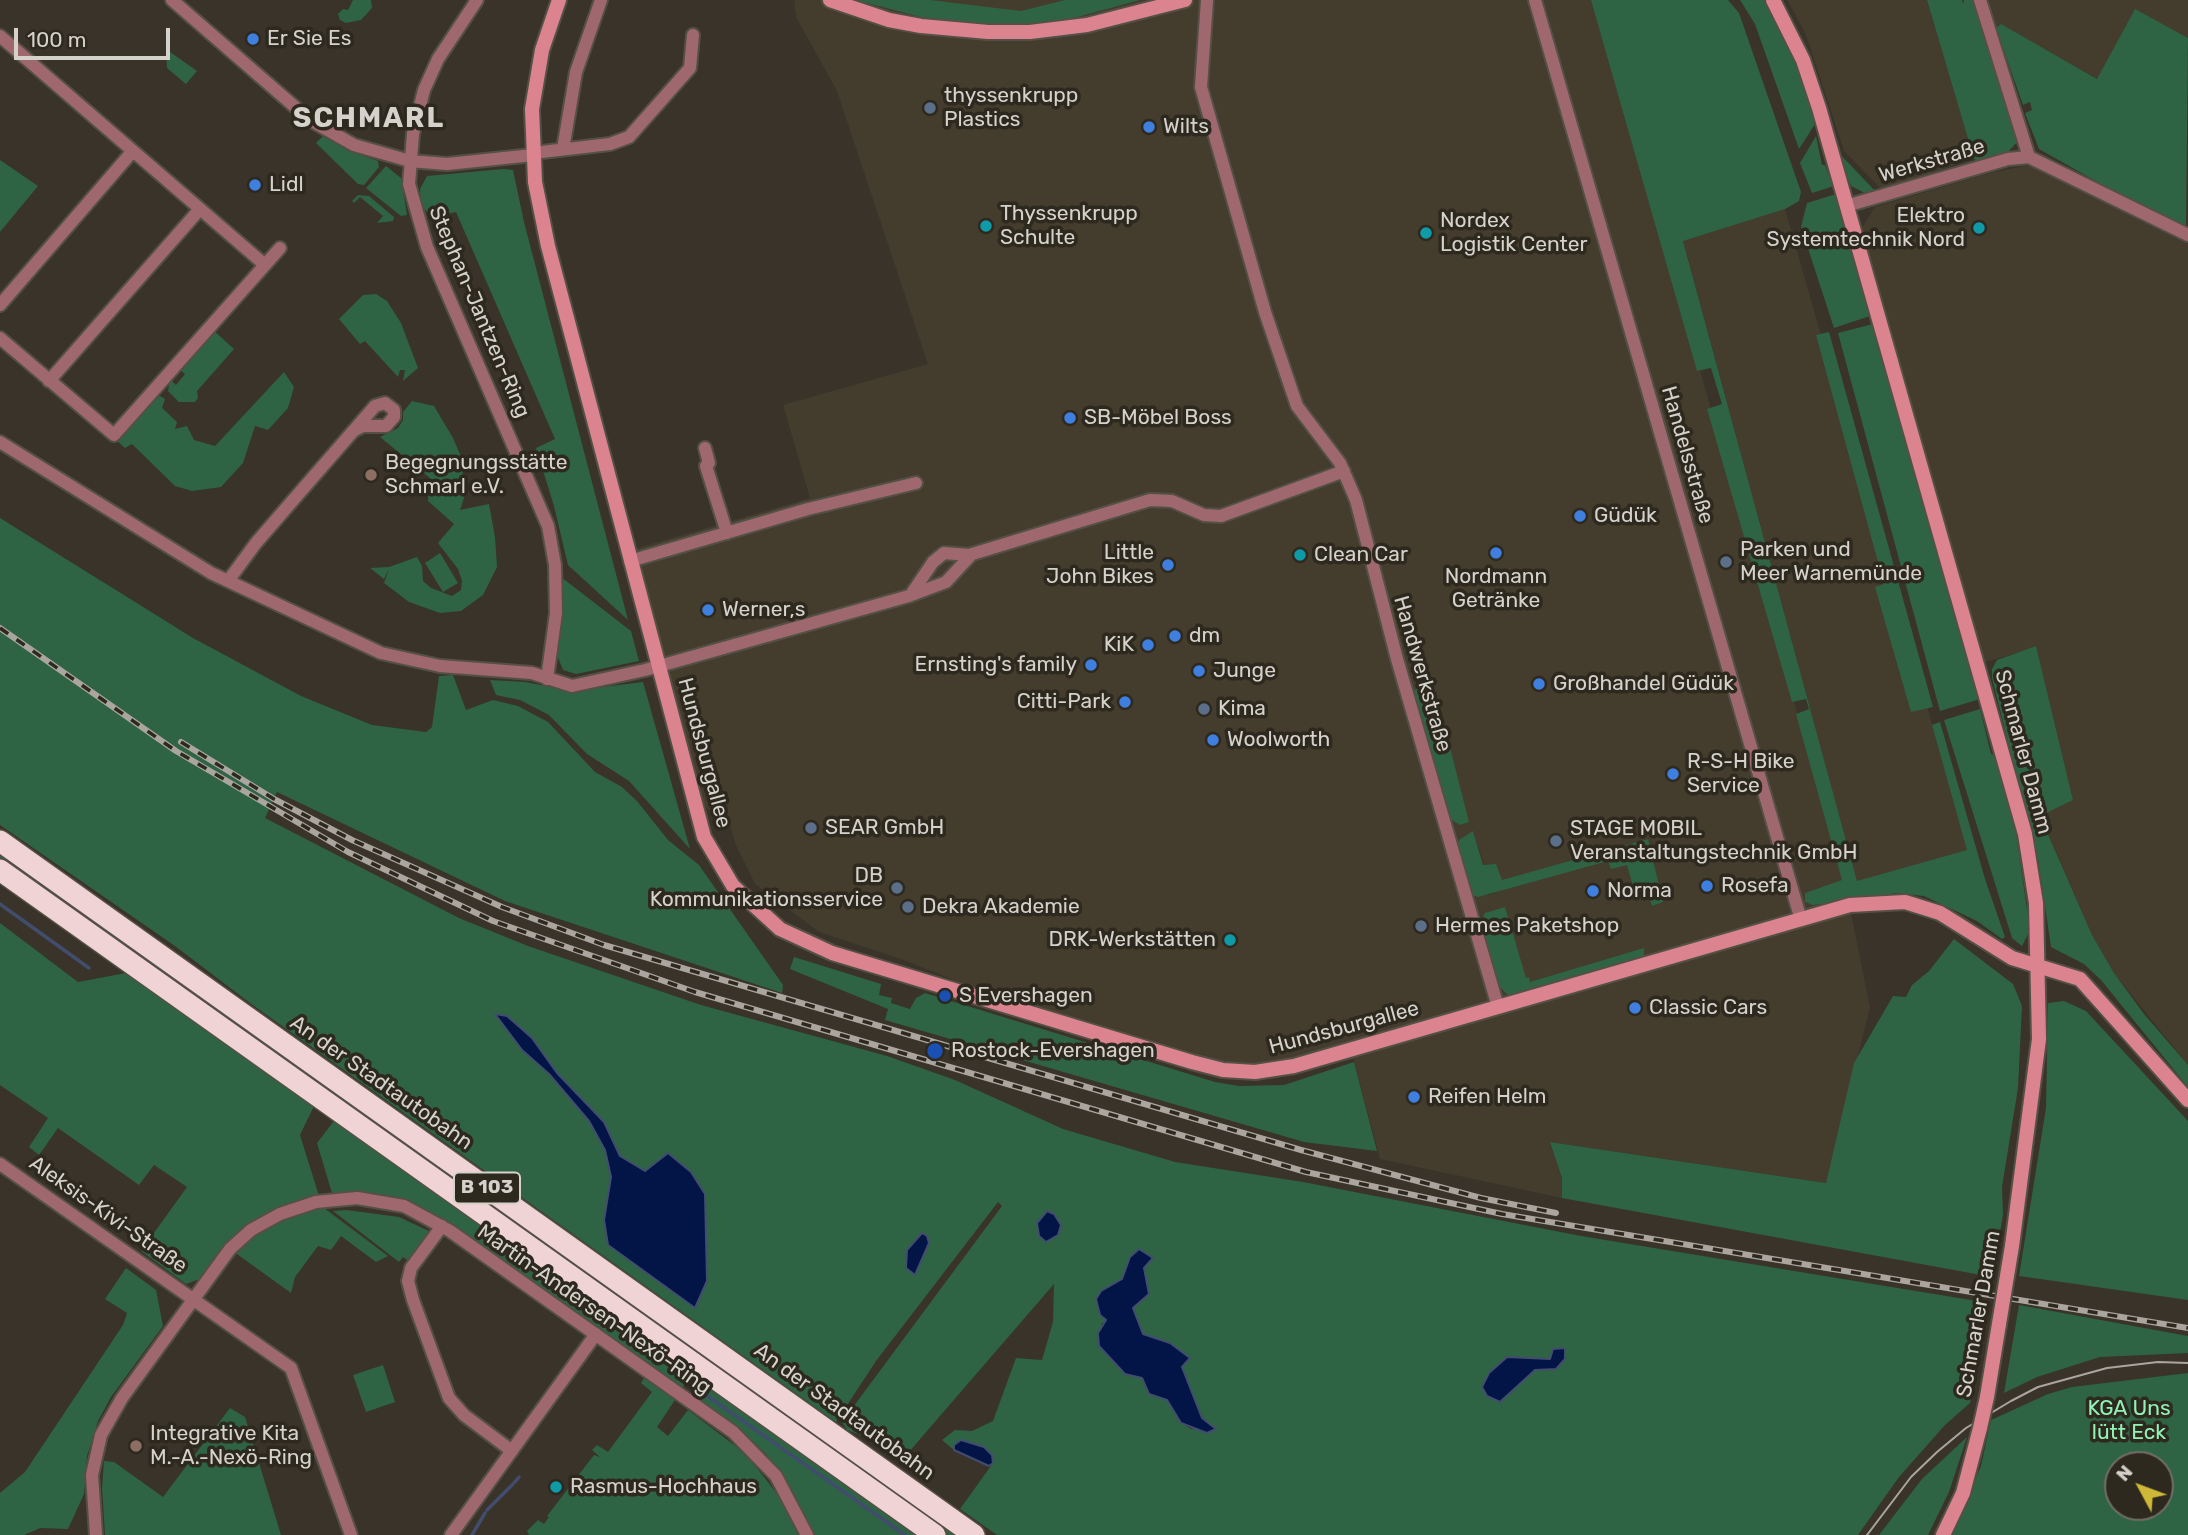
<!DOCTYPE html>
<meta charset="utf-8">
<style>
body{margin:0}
#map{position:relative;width:2188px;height:1535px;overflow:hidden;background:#393329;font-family:Rubik,sans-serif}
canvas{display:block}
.north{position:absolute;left:2104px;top:1451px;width:70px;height:70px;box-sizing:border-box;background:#2e291f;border:2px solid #716d64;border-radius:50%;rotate:311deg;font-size:19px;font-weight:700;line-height:28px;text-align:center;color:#d5d2cc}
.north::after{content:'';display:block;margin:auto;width:24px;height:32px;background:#ceb837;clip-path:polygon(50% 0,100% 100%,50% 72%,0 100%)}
.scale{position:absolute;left:14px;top:28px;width:156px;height:32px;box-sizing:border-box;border:4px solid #d5d2cc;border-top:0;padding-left:9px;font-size:21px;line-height:24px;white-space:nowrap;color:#d5d2cc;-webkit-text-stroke:5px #2e291f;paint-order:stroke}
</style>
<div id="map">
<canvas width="2188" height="1535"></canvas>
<div class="north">N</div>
<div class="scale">100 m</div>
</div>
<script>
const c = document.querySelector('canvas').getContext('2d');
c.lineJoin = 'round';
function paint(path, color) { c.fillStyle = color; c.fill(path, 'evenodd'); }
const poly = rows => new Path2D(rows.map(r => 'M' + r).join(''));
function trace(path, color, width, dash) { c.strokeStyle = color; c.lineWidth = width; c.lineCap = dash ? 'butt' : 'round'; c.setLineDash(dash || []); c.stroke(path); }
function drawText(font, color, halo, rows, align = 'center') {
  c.font = font + ' Rubik,sans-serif'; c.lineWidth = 7; c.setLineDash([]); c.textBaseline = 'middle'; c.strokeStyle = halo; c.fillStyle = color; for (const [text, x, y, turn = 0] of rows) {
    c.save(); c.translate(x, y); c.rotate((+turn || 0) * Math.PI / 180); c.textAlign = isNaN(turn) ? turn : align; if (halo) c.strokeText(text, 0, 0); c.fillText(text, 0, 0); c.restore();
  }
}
paint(poly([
 [794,0,1595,0,1844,878,1870,1008,1826,1183,1550,1142,1562,1178,1562,1198,1380,1159,1350,1046,1289,1062,1245,1065,1208,1059,1004,1000,901,959,819,932,755,884,736,845,726,812,713,816,699,798,634,549,810,498,783,405,928,364,837,91,796,17],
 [1473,831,1484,865,1504,889,1489,895,1473,895,1459,850,1458,846],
 [1787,0,1927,0,1974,159,1881,189,1844,151,1805,32],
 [1987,0,2188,0,2188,38,2135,10,2098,79,2001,25,1996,28],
 [2029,165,2188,244,2188,1065,2114,973,2092,935,2040,815,2073,800,2036,647,1983,663,1861,229,1875,207,1990,173],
 [1785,209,1968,850,1857,882,1683,240]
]), '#443c2c');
paint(poly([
 [353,0,371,0,372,8,361,20,346,23,340,20,338,14,343,9,348,10],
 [856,0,930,0,1021,11,1065,0,1140,0,1055,23,981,24,921,17],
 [1591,0,1728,0,1739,13,1801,192,1799,201,1785,209,1683,241,1857,881,1967,850,1932,725,1940,722,1985,879,2005,937,2002,939,1977,921,1924,896,1896,893,1813,905,1805,902,1805,893,1842,880,1796,714,1809,709,1806,699,1792,702,1707,409,1722,404,1711,368,1697,371],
 [1740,0,1766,0,1800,71,1815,124,1799,149,1755,24],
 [1927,0,1962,0,1963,4,1964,0,1973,0,2018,141,2006,154,1992,155,1992,158,1979,161,1974,159],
 [2135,9,2188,38,2186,226,2115,192,2039,149,2025,113,2032,110,2030,102,2023,105,1996,28,2001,24,2097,79],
 [166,49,197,71,186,84,167,68],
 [323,136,349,151,378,161,379,167,364,185,358,184,316,143],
 [1816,136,1822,165,1825,165,1829,176,1831,176,1834,186,1812,193,1800,163],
 [1838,154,1840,154,1877,193,1867,194,1851,186],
 [0,160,38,186,0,232],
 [386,166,401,178,407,215,401,216,366,188],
 [503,169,513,170,524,222,628,620,568,565,554,506,536,448,555,439,456,212,431,217,421,205,420,189,427,176],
 [1836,194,1870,316,1834,328,1801,227,1807,203],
 [358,195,369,196,394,217,393,221,377,223,383,216,360,197,354,203,352,201],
 [376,294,387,301,401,323,418,368,403,381,405,370,400,370,398,377,365,341,360,344,339,319,363,295],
 [1873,324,1980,699,1940,711,1838,333],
 [213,330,234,349,197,391,198,398,195,402,179,402,168,391,170,379,176,385,185,374,179,369],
 [1829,332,1933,707,1911,712,1875,587,1884,584,1816,335],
 [284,372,294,387,288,408,268,430,255,426,243,463,221,487,192,491,175,486,132,444,125,448,115,439,152,397,160,396,165,399,162,408,177,422,175,429,187,426,194,440,215,446],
 [412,401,434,406,453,438,462,459,464,498,460,510,489,504,495,537,497,567,483,595,461,611,440,613,409,602,384,583,389,569,384,579,370,568,389,567,417,557,422,566,423,581,431,588,452,596,461,590,462,581,458,569,438,543,454,524,428,501,430,478,380,437,398,428,403,420,403,412],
 [0,518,193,638,301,696,372,725,426,732,432,727,439,676,453,675,466,710,493,700,518,706,548,722,595,772,622,787,637,801,668,840,699,865,783,985,782,993,505,901,277,792,265,818,459,918,528,946,701,1005,887,1056,955,1080,1063,1129,1175,1162,1303,1182,1581,1236,1989,1303,1970,1403,1945,1425,1899,1477,1858,1535,997,1535,960,1509,993,1463,954,1445,954,1450,942,1440,955,1430,972,1431,993,1421,1016,1358,1042,1360,1053,1322,1054,1284,908,1453,847,1430,842,1422,1002,1206,998,1202,876,1361,836,1422,250,1003,175,946,0,825],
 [1122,1279,1143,1334,1170,1343,1190,1358,1182,1367,1203,1418,1216,1429,1191,1429,1181,1423,1167,1400,1149,1394,1142,1378,1125,1374,1101,1324,1107,1320,1101,1291],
 [440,553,458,583,443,592,425,563],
 [561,577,631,631,639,661,576,674,563,670,557,655],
 [2036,646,2073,800,2040,816,2092,935,2114,973,2144,1014,2188,1065,2188,1087,2101,980,2084,964,2051,947,2038,859,1992,678,1992,669,1997,660],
 [490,680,525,682,572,691,643,682,690,849,629,781,587,754,549,715,520,700,496,695],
 [1434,685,1469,822,1460,825,1449,818,1446,811,1413,690],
 [1980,709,1991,754,1997,756,2015,825,2030,930,2022,946,2012,938,1944,720],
 [1473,831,1483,865,1496,864,1502,880,1648,839,1663,902,1652,906,1649,897,1637,900,1627,865,1611,869,1608,861,1478,897,1473,895,1458,846,1459,840],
 [0,852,959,1535,948,1535,0,860],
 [0,877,924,1535,814,1535,792,1490,766,1454,745,1434,694,1398,704,1383,693,1375,681,1389,423,1209,385,1195,332,1193,317,1143,334,1121,314,1106,300,1135,319,1196,280,1209,202,1278,186,1284,141,1251,187,1187,154,1165,139,1185,58,1128,39,1155,29,1147,48,1118,0,1085,0,923,78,982,126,973,0,883],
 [1505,907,1526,978,1529,977,1530,982,1644,948,1644,960,1515,997,1509,996,1498,985,1480,923,1485,913],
 [1954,939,2013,984,2022,1006,2018,1088,2002,1187,2003,1215,1992,1277,1562,1198,1562,1178,1550,1142,1826,1183,1854,1063,1893,996,1906,997,1912,985,1929,971],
 [794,957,881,984,879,995,892,998,891,1003,910,1009,916,998,925,993,1215,1082,1239,1086,1284,1085,1354,1062,1377,1151,1304,1142,885,1020,888,1009,790,969],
 [2064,1001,2086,1011,2188,1121,2188,1300,2019,1276,2046,1108,2048,1003],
 [316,1202,388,1256,376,1262,341,1236,331,1250,318,1246,295,1277,291,1293,230,1249,240,1238],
 [347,1210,399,1217,433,1233,409,1261,403,1257,399,1262,333,1211],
 [126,1268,156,1290,163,1326,111,1397,98,1421,87,1456,84,1494,68,1529,40,1528,24,1535,0,1535,0,1493,25,1472,123,1325,127,1313,105,1299],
 [2019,1305,2188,1336,2188,1353,2100,1357,2037,1377,2004,1393],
 [383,1365,395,1402,366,1412,353,1375],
 [2188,1373,2188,1535,1952,1535,1981,1466,1991,1420,2048,1394,2072,1387],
 [2118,1465,2160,1465,2160,1507,2118,1507],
 [644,1378,675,1400,657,1427,668,1436,688,1410,746,1454,778,1495,798,1535,529,1535,527,1531,538,1520,544,1524,549,1517,547,1516,594,1455,600,1457,592,1450,597,1445,608,1452,652,1392,641,1383],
 [230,1408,245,1417,281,1535,105,1535,102,1488,104,1461,114,1462,163,1497],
 [1967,1437,1949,1492,1928,1535,1879,1535,1922,1479]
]), '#2e6444');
const water = poly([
 [495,1014,507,1016,532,1038,557,1073,604,1122,620,1156,645,1171,668,1153,691,1172,705,1194,707,1281,695,1308,608,1245,604,1220,611,1177,605,1150,589,1121,549,1074,522,1050,495,1014],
 [1047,1211,1054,1214,1061,1225,1058,1235,1046,1242,1039,1236,1037,1223,1047,1211],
 [922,1233,927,1236,929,1243,915,1275,906,1268,907,1250,922,1233],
 [1139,1249,1153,1258,1144,1268,1149,1294,1133,1308,1143,1334,1170,1343,1190,1358,1182,1367,1202,1418,1216,1429,1207,1433,1181,1423,1167,1400,1149,1394,1142,1378,1125,1374,1099,1346,1098,1333,1106,1320,1100,1315,1096,1299,1101,1291,1122,1279,1130,1257,1139,1249],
 [1565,1348,1565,1359,1556,1369,1535,1370,1500,1402,1487,1396,1482,1387,1489,1373,1507,1357,1550,1359,1553,1349,1565,1348],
 [961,1440,984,1447,992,1455,993,1463,989,1466,954,1450,954,1445,961,1440]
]);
paint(water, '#031446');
trace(water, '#424d6e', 2);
trace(poly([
 [0,904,89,968],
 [699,1390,905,1535],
 [514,1483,519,1477],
 [487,1510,512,1485],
 [472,1535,485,1513]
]), '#424d6e', 3.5);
const street = poly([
 [172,0,310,120,354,145,410,161,447,164,533,155],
 [477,0,438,59,424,90,413,134,409,184,427,247,548,526,555,565,556,613,547,679],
 [1207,0,1201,87,1265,312,1297,406,1340,463,1356,500,1397,659,1498,1007],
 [1535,0,1801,920],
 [1980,0,2029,157],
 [0,36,265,265,280,248],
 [563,149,576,72,601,0],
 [533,153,610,144,629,137,690,68,693,35],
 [1846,206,2008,159,2029,157,2188,235],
 [0,305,132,152],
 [0,338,114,435,265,265],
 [49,381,200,209],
 [0,442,211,573,381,653,440,666,532,673,572,686,645,670,909,596,946,582,972,554],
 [705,448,709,463,706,466,727,533],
 [630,561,808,509,916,483],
 [228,581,256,543,288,506,375,406,385,403,394,410,394,417,386,426,363,426,353,431],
 [912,593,933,562,944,553,969,555,1150,500,1172,501,1204,515,1221,516,1344,471],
 [0,1164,291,1368,351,1535],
 [442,1226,411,1268,408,1281,413,1300,449,1398,464,1415,512,1451],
 [96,1535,92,1475,101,1435,122,1398,230,1249,251,1230,280,1214,316,1202,357,1198,404,1206,450,1231,733,1432,776,1476,807,1535],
 [451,1535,596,1334]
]);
const secondary = poly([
 [559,0,542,50,532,109,535,182,548,246,704,837,733,886,780,929,832,953,1192,1062,1223,1070,1255,1072,1294,1066,1850,905,1905,902,1940,913,2012,958,2080,979,2188,1100],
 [830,0,889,20,921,26,988,32,1030,32,1087,25,1185,0],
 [1773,0,1803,60,1819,108,2025,834,2036,903,2039,1039,2012,1246],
 [1987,1397,1999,1324],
 [1943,1535,1963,1493,1980,1428]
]);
const highway = poly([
 [0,841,974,1535],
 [0,870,935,1535]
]);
trace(street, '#555046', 16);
trace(secondary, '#555046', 18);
trace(highway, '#555046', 24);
trace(street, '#9f686f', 12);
trace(secondary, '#db848f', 14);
trace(highway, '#efd3d5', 21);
trace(poly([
 [1867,1535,1911,1477,1937,1452,1966,1428,2011,1401,2038,1387,2107,1368,2158,1362,2188,1363]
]), '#aaa69f', 2);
const rail = poly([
 [0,628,176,751,348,852,493,921,695,992,1306,1172,1502,1214,2188,1328],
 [181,742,274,799,352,840,502,907,604,945,1301,1150,1481,1198,1556,1213]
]);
trace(rail, '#aaa69f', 6);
trace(rail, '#2e291f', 3.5, [10]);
const secondaryBridge = poly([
 [1999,1324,2012,1246],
 [1980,1428,1987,1397]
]);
trace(secondaryBridge, '#555046', 18, []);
trace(secondaryBridge, '#db848f', 14);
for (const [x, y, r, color] of [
 [253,39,7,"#3f7fe0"],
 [930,108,7,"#5c6f8a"],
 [1149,127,7,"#3f7fe0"],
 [255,185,7,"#3f7fe0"],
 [986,226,7,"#0f9aa8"],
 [1979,228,7,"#0f9aa8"],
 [1426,233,7,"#0f9aa8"],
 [1070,418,7,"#3f7fe0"],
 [371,475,7,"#8d6e63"],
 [1580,516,7,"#3f7fe0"],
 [1496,553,7,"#3f7fe0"],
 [1300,555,7,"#0f9aa8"],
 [1726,562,7,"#5c6f8a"],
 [1168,565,7,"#3f7fe0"],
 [708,610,7,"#3f7fe0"],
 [1175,636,7,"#3f7fe0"],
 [1148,645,7,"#3f7fe0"],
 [1091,665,7,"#3f7fe0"],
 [1199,671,7,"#3f7fe0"],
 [1539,684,7,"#3f7fe0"],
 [1125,702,7,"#3f7fe0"],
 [1204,709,7,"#5c6f8a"],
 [1213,740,7,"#3f7fe0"],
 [1673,774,7,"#3f7fe0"],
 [811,828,7,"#5c6f8a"],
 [1556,841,7,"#5c6f8a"],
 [1707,886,7,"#3f7fe0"],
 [897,888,7,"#5c6f8a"],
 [1593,891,7,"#3f7fe0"],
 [908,907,7,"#5c6f8a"],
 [1421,926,7,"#5c6f8a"],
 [1230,940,7,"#0f9aa8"],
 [945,996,7,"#1a4fb4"],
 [1635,1008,7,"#3f7fe0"],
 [935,1051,9,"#1a4fb4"],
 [1414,1097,7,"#3f7fe0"],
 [136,1446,7,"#8d6e63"],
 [556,1487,7,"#0f9aa8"]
]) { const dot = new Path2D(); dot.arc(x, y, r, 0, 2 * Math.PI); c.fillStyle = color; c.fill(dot); trace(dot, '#2e291f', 2.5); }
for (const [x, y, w] of [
 [487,1188,66]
]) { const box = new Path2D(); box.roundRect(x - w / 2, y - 15.5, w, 31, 5); c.fillStyle = '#2e291f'; c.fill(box); trace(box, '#d5d2cc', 2); }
drawText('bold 19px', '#d5d2cc', null, [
 ["B 103",487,1188]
]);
drawText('21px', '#d5d2cc', '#2e291f', [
 ["Er Sie Es",267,39],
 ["thyssenkrupp",944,96],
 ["Plastics",944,120],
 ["Wilts",1163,127],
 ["Lidl",269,185],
 ["Thyssenkrupp",1000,214],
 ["Schulte",1000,238],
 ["Elektro",1965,216,"right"],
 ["Systemtechnik Nord",1965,240,"right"],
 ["Nordex",1440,221],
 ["Logistik Center",1440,245],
 ["SB-Möbel Boss",1084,418],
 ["Begegnungsstätte",385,463],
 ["Schmarl e.V.",385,487],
 ["Güdük",1594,516],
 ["Parken und",1740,550],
 ["Meer Warnemünde",1740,574],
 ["Little",1154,553,"right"],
 ["John Bikes",1154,577,"right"],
 ["Clean Car",1314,555],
 ["Nordmann",1496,577,"center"],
 ["Getränke",1496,601,"center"],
 ["Werner,s",722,610],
 ["dm",1189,636],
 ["KiK",1134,645,"right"],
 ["Ernsting's family",1077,665,"right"],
 ["Junge",1213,671],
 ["Großhandel Güdük",1553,684],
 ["Citti-Park",1111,702,"right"],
 ["Kima",1218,709],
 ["Woolworth",1227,740],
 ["R-S-H Bike",1687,762],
 ["Service",1687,786],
 ["SEAR GmbH",825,828],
 ["STAGE MOBIL",1570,829],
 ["Veranstaltungstechnik GmbH",1570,853],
 ["DB",883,876,"right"],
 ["Kommunikationsservice",883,900,"right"],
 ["Rosefa",1721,886],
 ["Norma",1607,891],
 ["Dekra Akademie",922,907],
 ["Hermes Paketshop",1435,926],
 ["DRK-Werkstätten",1216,940,"right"],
 ["S Evershagen",959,996],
 ["Classic Cars",1649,1008],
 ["Rostock-Evershagen",951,1051],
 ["Reifen Helm",1428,1097],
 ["Integrative Kita",150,1434],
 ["M.-A.-Nexö-Ring",150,1458],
 ["Rasmus-Hochhaus",570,1487]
], 'left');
drawText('21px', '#d5d2cc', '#2e291f', [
 ["Werkstraße",1932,161,-16],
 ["Stephan-Jantzen-Ring",479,312,67],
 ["Handelsstraße",1687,455,74],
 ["Handwerkstraße",1422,674,74],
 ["Schmarler Damm",2023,752,75],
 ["Hundsburgallee",704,753,75],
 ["Hundsburgallee",1344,1028,-15],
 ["An der Stadtautobahn",381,1083,35],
 ["Aleksis-Kivi-Straße",108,1215,35],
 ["Martin-Andersen-Nexö-Ring",594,1310,35],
 ["Schmarler Damm",1979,1314,-80],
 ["An der Stadtautobahn",844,1412,36]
]);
drawText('21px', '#90f3b5', '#2e291f', [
 ["KGA Uns",2129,1409],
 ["lütt Eck",2129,1433]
]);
c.letterSpacing = '2px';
drawText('bold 28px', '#d5d2cc', '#2e291f', [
 ["SCHMARL",369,119]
]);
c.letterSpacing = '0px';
</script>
